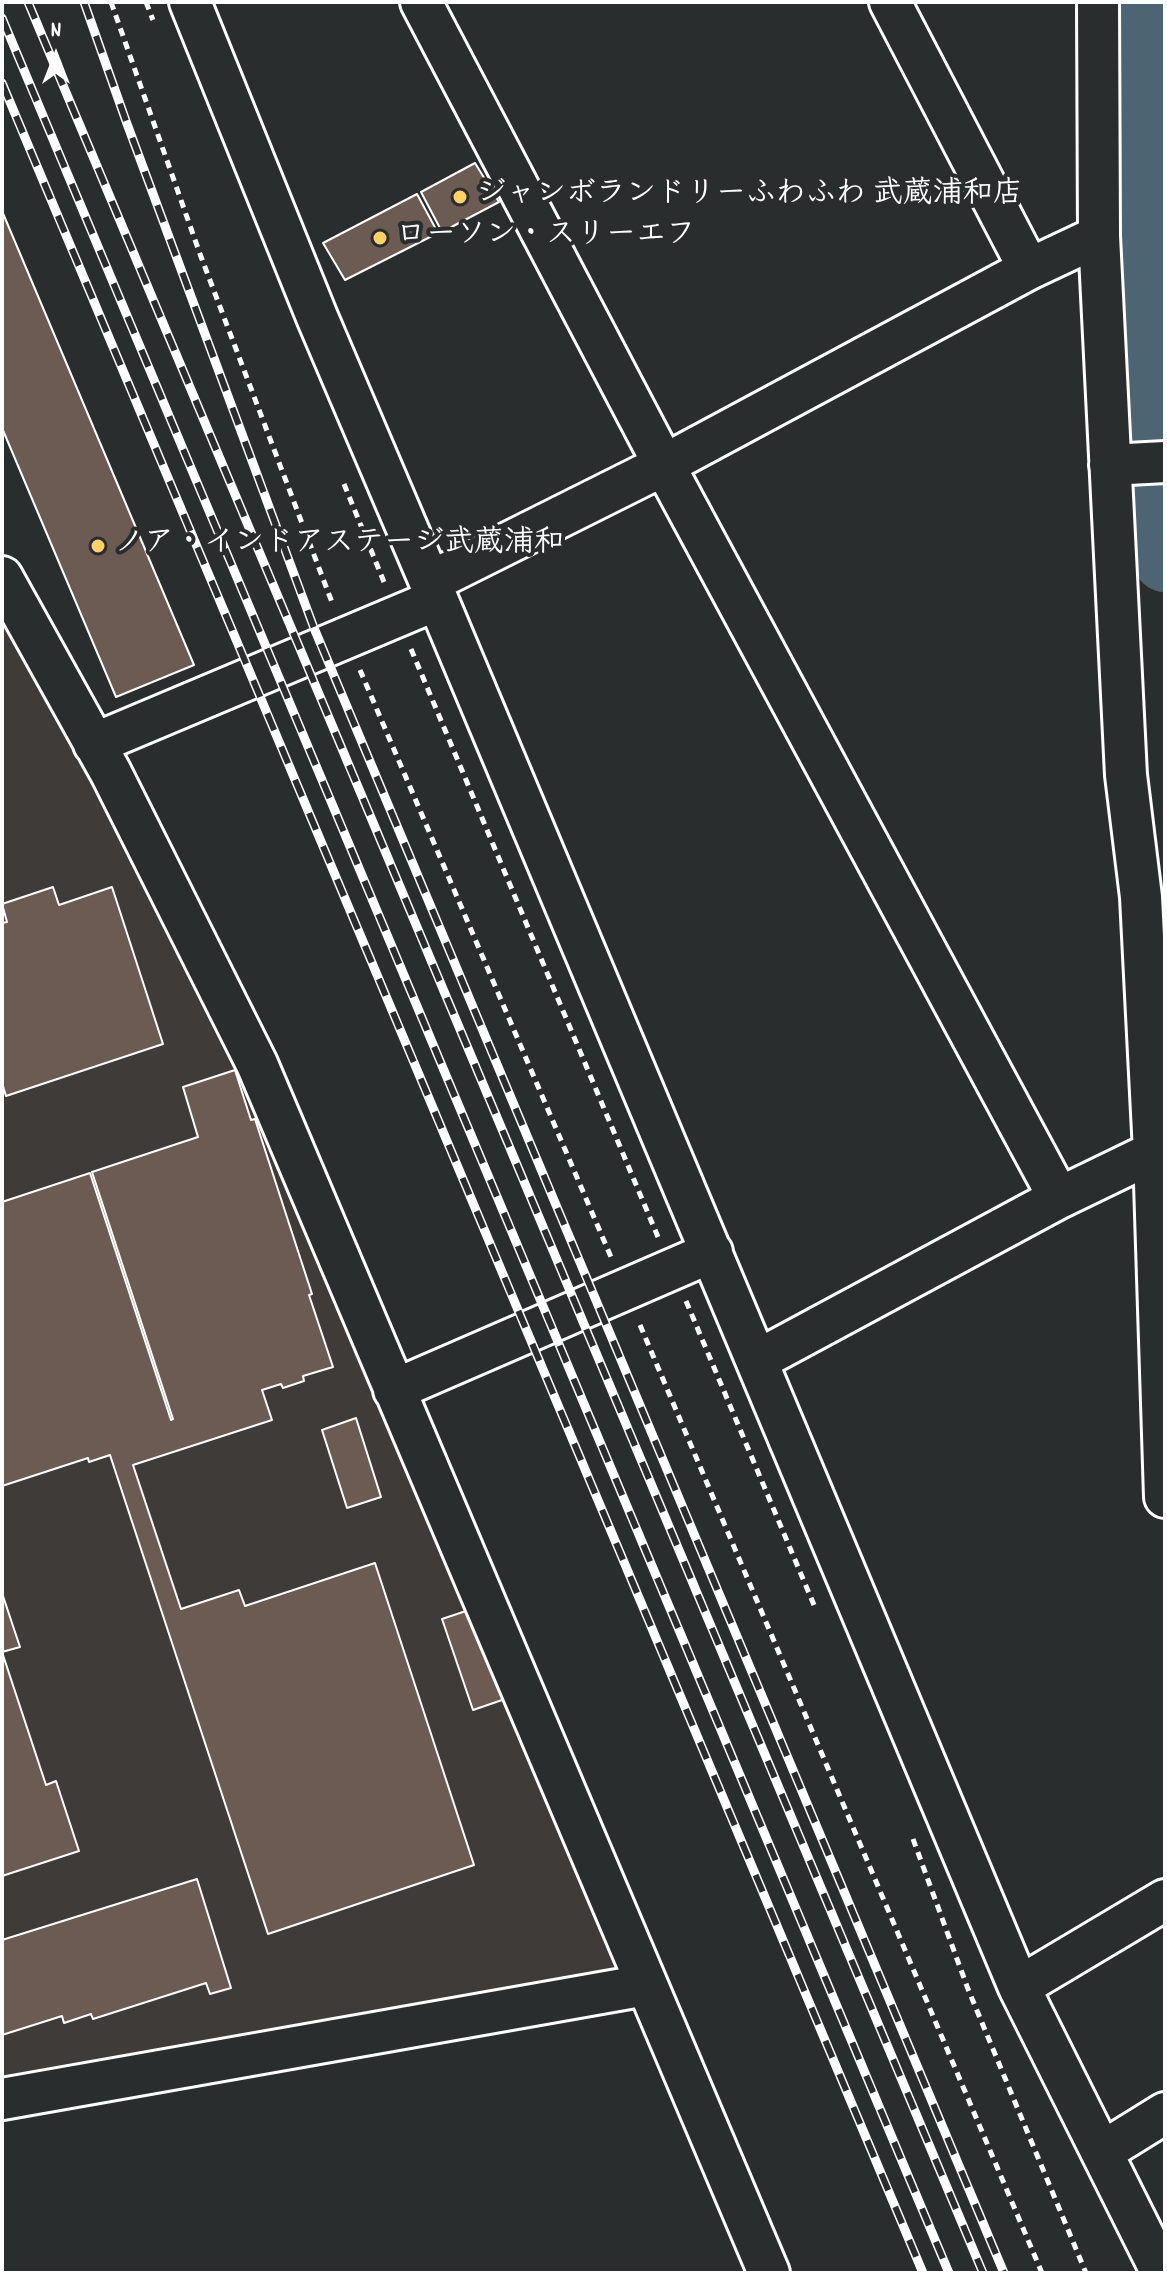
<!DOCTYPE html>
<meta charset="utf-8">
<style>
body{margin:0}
#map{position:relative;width:1167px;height:2275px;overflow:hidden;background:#2a2d2e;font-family:Dekko,sans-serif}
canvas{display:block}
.frame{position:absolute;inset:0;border:4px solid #fff;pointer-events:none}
.north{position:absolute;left:16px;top:16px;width:80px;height:80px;-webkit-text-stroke:6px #2a2d2e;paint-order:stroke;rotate:0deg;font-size:22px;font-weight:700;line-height:32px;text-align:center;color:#fff}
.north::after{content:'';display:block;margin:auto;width:28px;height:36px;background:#fff;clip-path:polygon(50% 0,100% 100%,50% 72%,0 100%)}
</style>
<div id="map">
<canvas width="1167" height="2275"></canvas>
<div class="frame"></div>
<div class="north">N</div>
</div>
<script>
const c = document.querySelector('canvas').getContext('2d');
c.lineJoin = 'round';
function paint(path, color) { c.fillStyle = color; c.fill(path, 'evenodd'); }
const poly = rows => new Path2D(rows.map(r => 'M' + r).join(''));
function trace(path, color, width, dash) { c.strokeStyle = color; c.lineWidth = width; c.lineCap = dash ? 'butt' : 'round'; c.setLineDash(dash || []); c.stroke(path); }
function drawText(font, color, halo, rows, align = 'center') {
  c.font = font + ' Dekko,"Klee One",sans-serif'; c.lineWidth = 8; c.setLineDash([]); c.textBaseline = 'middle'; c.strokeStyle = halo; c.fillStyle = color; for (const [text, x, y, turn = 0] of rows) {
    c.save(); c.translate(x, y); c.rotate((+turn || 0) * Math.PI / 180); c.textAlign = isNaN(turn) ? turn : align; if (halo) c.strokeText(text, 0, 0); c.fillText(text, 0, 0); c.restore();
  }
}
paint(poly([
 [2,577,111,773,646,1985,2,2099]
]), '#3e3b39');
trace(poly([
 [1136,2,1165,560]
]), '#4d6572', 64);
const building = poly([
 [475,163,499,202,442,232,421,192,475,163],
 [417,194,438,233,345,280,323,243,417,194],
 [2,211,194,665,116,697,2,428,2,211],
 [53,887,59,905,112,887,163,1044,6,1096,2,1083,2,923,7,922,2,904,53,887],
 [235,1070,251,1120,255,1119,312,1294,309,1295,333,1367,303,1376,304,1381,283,1388,281,1384,262,1390,272,1420,133,1465,181,1609,239,1590,245,1606,375,1563,474,1865,268,1934,110,1455,89,1462,88,1458,2,1486,2,1202,90,1173,171,1420,173,1419,92,1172,198,1137,183,1087,235,1070],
 [356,1418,381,1497,347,1508,322,1430,356,1418],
 [2,1593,20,1647,2,1652,46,1785,56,1781,79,1851,2,1876,2,1593],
 [478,1607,508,1698,473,1710,442,1619,478,1607],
 [197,1879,231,1988,210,1994,206,1983,93,2019,91,2014,64,2023,62,2016,2,2035,2,1940,197,1879]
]);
paint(building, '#6c5b53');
trace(building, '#fff', 2);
const minor = poly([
 [190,2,317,317,430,582,1019,1987,1162,2273],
 [421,2,664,465,1059,1198],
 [890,2,1029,269],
 [1110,465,1165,462],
 [2,577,111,773,257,1064,769,2273],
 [430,582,664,465,1029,269,1099,236],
 [94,744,436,600],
 [1154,1152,1165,1497],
 [758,1360,1059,1198,1154,1152,1141,897,1126,775,1099,236,1098,2],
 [394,1390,712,1252],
 [1019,1987,1165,1900],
 [2,2099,646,1985],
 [1102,2152,1165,2113]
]);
trace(minor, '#fff', 46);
trace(poly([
 [111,2,200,254,333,605],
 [146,2,153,20],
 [344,484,384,582],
 [411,649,658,1237],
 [360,670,611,1257],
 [686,1301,814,1605],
 [640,1325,1042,2273],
 [913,1839,968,1989,1086,2273]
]), '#fff', 5, [8, 6]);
trace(minor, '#2a2d2e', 40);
const rail = poly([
 [28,2,983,2273],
 [84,2,126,121,314,628,1004,2273],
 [2,18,949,2273],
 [2,83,923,2273]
]);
trace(rail, '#fff', 9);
trace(rail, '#2a2d2e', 6, [18]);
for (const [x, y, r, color] of [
 [460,197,8,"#ffd166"],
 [380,238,8,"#ffd166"],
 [98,546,8,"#ffd166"]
]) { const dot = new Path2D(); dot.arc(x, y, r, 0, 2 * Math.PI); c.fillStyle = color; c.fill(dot); trace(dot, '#2a2d2e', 3); }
drawText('bold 30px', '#fff', '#2a2d2e', [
 ["ジャンボランドリーふわふわ 武蔵浦和店",476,197],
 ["ローソン・スリーエフ",396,238],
 ["ノア・インドアステージ武蔵浦和",114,546]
], 'left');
</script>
